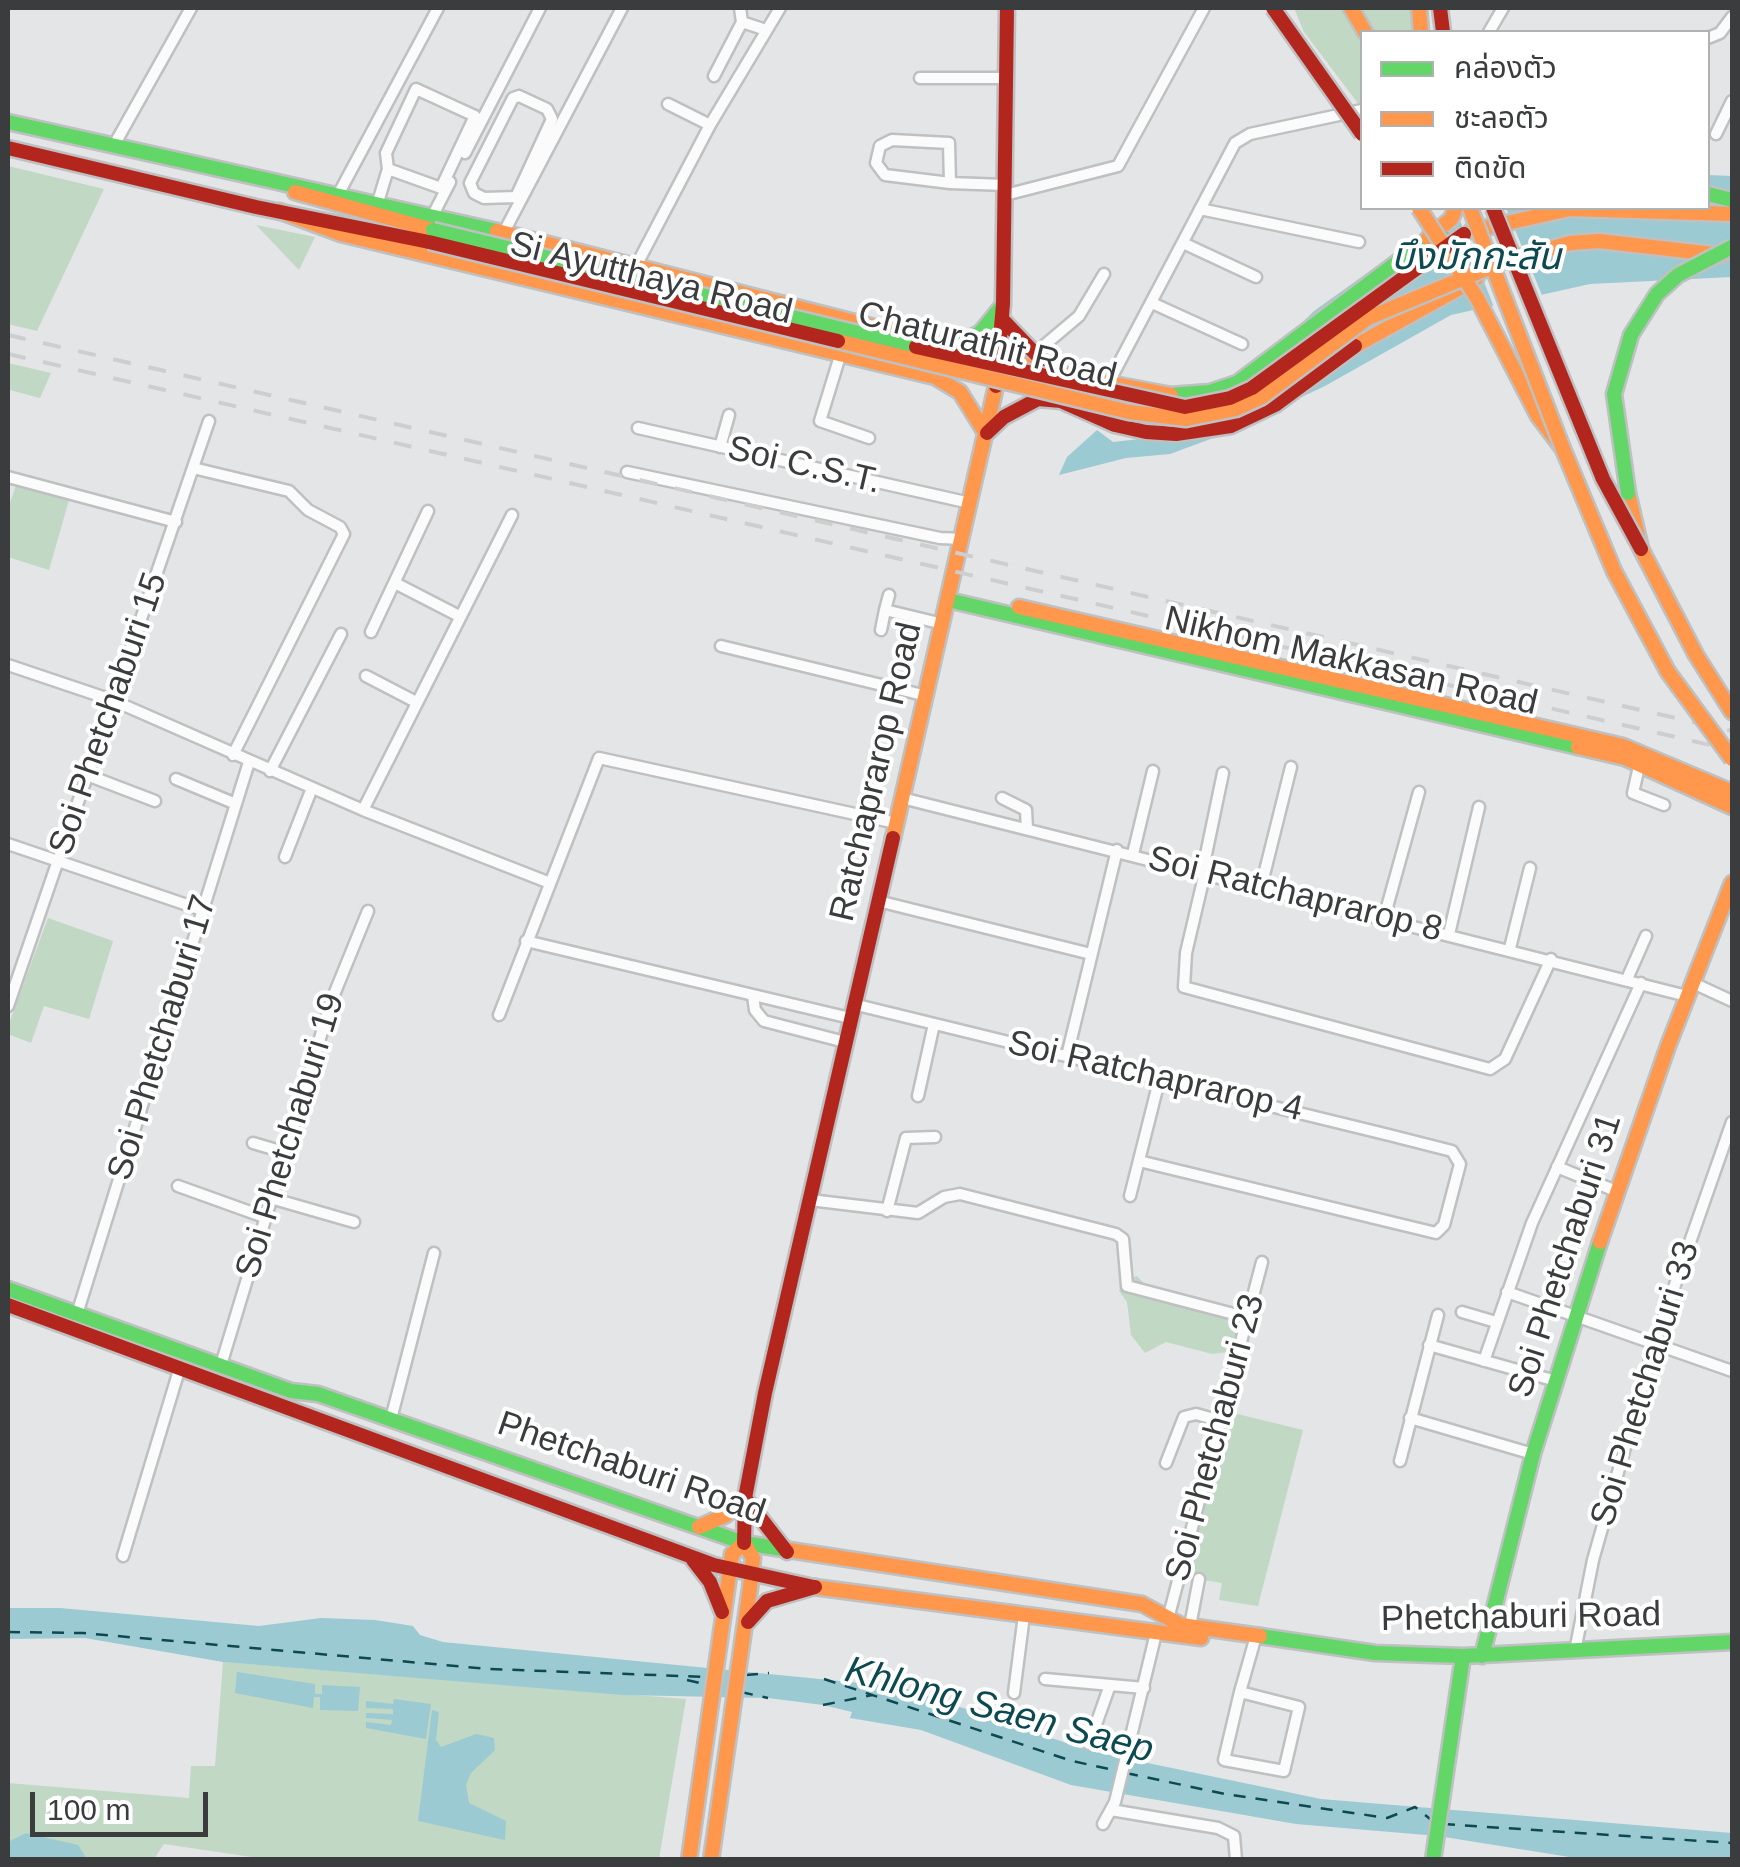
<!DOCTYPE html>
<meta charset="utf-8">
<style>
body{margin:0}
#map{position:relative;width:1740px;height:1867px;overflow:hidden;background:#e3e5e7;font-family:Arial,"Noto Sans Thai",sans-serif}
canvas{display:block}
.frame{position:absolute;inset:0;border:10px solid #3a3c3d;pointer-events:none}
.legend{position:absolute;left:1360px;top:30px;width:350px;height:180px;box-sizing:border-box;background:#fff;border:2px solid #b0b1b1;margin:0;padding:12px 18px;list-style:none;font-size:30px;color:#3a3c3d}
.legend li{display:flex;align-items:center;gap:20px;height:50px}
.legend b{width:50px;border:2px solid #b0b1b1}
.scale{position:absolute;left:30px;top:1792px;width:178px;height:45px;box-sizing:border-box;border:5px solid #3a3c3d;border-top:0;padding-left:12px;font-size:30px;line-height:35px;white-space:nowrap;color:#3a3c3d;-webkit-text-stroke:8px #fff;paint-order:stroke}
</style>
<div id="map">
<canvas width="1740" height="1867"></canvas>
<div class="frame"></div>
<ul class="legend">
<li><b style="height:12px;background:#63d668"></b>คล่องตัว</li>
<li><b style="height:12px;background:#ff974d"></b>ชะลอตัว</li>
<li><b style="height:12px;background:#b3261e"></b>ติดขัด</li>
</ul>
<div class="scale">100 m</div>
</div>
<script>
const c = document.querySelector('canvas').getContext('2d');
c.lineJoin = 'round';
function paint(path, color) { c.fillStyle = color; c.fill(path, 'evenodd'); }
const poly = rows => new Path2D(rows.map(r => 'M' + r).join(''));
function trace(path, color, width, dash) { c.strokeStyle = color; c.lineWidth = width; c.lineCap = dash ? 'butt' : 'round'; c.setLineDash(dash || []); c.stroke(path); }
function drawText(font, color, halo, rows, align = 'center') {
  c.font = font + ' Arial,"Noto Sans Thai",sans-serif'; c.lineWidth = 8; c.setLineDash([]); c.textBaseline = 'middle'; c.strokeStyle = halo; c.fillStyle = color; for (const [text, x, y, turn = 0] of rows) {
    c.save(); c.translate(x, y); c.rotate((+turn || 0) * Math.PI / 180); c.textAlign = isNaN(turn) ? turn : align; if (halo) c.strokeText(text, 0, 0); c.fillText(text, 0, 0); c.restore();
  }
}
paint(poly([
 [1294,8,1410,8,1413,32,1362,32,1360,106,1304,32],
 [8,166,104,189,37,331,8,324],
 [256,225,315,237,299,270],
 [8,363,51,373,40,398,10,390,8,395],
 [16,485,69,500,49,570,8,557,8,509],
 [48,918,113,941,89,1019,44,1006,31,1043,8,1034,8,1026],
 [1137,1276,1146,1286,1234,1318,1239,1335,1235,1343,1228,1352,1212,1354,1166,1342,1145,1353,1131,1335,1127,1302,1119,1291,1122,1282],
 [1229,1412,1303,1430,1258,1606,1219,1600,1222,1583,1186,1577],
 [223,1662,686,1699,659,1859,272,1860,164,1844,154,1859,8,1860,8,1783,189,1798,191,1766,215,1766]
]), '#c0d8c4');
paint(poly([
 [1708,175,1732,176,1732,277,1590,284,1451,315,1325,386,1216,437,1170,454,1126,458,1059,475,1067,457,1097,430,1113,442,1140,439,1252,372,1314,311,1458,208,1708,208],
 [8,1608,60,1608,259,1626,321,1618,375,1620,413,1626,420,1635,443,1642,901,1687,1090,1751,1321,1799,1732,1833,1732,1859,1582,1859,1438,1836,1296,1824,1071,1785,921,1730,850,1718,852,1712,823,1705,768,1698,623,1695,223,1662,85,1638,8,1639],
 [237,1672,315,1684,315,1694,322,1694,322,1685,360,1687,358,1711,320,1710,320,1697,314,1697,313,1708,235,1693],
 [394,1699,431,1704,426,1739,366,1728,366,1722,391,1725,392,1720,366,1718,366,1713,393,1714,393,1709,366,1708,366,1701,393,1704],
 [432,1710,439,1712,436,1740,441,1747,476,1734,494,1738,495,1750,471,1773,466,1785,469,1803,506,1821,505,1840,418,1821],
 [26,1833,78,1845,87,1859,8,1859,8,1842]
]), '#9ccad2');
paint(poly([
 [1455,208,1506,208,1544,300,1495,310]
]), '#e3e5e7');
trace(poly([
 [8,1632,83,1633,489,1669,708,1677],
 [746,1675,769,1673],
 [824,1679,1072,1761,1118,1771],
 [687,1680,708,1685],
 [741,1692,768,1698],
 [823,1705,872,1695],
 [1126,1773,1225,1794,1387,1818,1415,1807,1435,1823],
 [1443,1824,1732,1843]
]), '#0c4951', 2.5, [12, 10]);
const street = poly([
 [740,8,742,22,766,30],
 [1489,32,1503,8],
 [1708,38,1720,33,1732,17],
 [714,76,742,22],
 [920,78,1006,78],
 [519,96,547,109,552,119,516,197,484,198,474,193,470,183,513,98,519,96],
 [668,104,710,125],
 [1716,134,1732,101],
 [113,147,191,8],
 [465,153,540,8],
 [950,183,949,143,892,140,880,146,876,163,885,175,950,183,1005,185],
 [339,193,438,8],
 [1005,195,1118,166,1204,8],
 [378,202,388,169,386,153,416,89,475,116,441,188,388,169],
 [1200,209,1359,242],
 [433,215,450,182],
 [504,232,622,8],
 [1183,243,1256,277],
 [636,266,710,125,780,8],
 [1152,303,1242,344],
 [1034,354,1079,316,1104,274],
 [840,356,820,421,869,438],
 [1108,384,1235,143,1250,134,1362,110],
 [638,428,970,503],
 [720,447,729,415],
 [193,468,289,491,308,510,340,527,344,534,233,755],
 [627,472,940,538,962,539],
 [8,477,176,522],
 [395,583,459,616],
 [889,595,885,610,943,624],
 [881,630,885,610],
 [371,632,428,511],
 [721,646,927,696],
 [8,665,112,700,363,810,550,883],
 [366,676,416,702],
 [1640,762,1633,793,1664,805],
 [270,771,341,634],
 [87,775,155,801],
 [176,779,236,804],
 [902,798,1687,996],
 [1002,798,1026,810,1027,829],
 [363,810,512,515],
 [8,844,202,910],
 [1133,854,1153,771],
 [285,857,312,788],
 [1198,871,1204,864,1223,773],
 [1205,872,1186,953,1184,987,1490,1069,1505,1059,1551,959],
 [1261,887,1291,767],
 [878,901,1091,954],
 [1384,918,1419,792],
 [1449,934,1479,807],
 [526,941,850,1018],
 [1510,948,1530,868],
 [1627,979,1646,936],
 [1693,983,1732,1001],
 [753,996,755,1010,764,1021,845,1042],
 [853,1004,1389,1135,1452,1151,1460,1164,1444,1225,1436,1233,1139,1161],
 [8,1006,209,421],
 [499,1015,599,758,896,823],
 [1067,1056,1117,850],
 [918,1096,934,1024],
 [253,1143,287,1153],
 [1557,1167,1616,1191],
 [178,1186,267,1218],
 [1130,1196,1160,1077],
 [274,1199,354,1222],
 [810,1200,918,1213,944,1197,960,1194,1116,1234,1123,1239,1127,1286,1249,1318],
 [887,1211,906,1138,935,1137],
 [1507,1292,1732,1371],
 [1462,1312,1496,1322],
 [77,1314,249,762],
 [1429,1345,1556,1381],
 [1484,1361,1532,1223,1641,983],
 [221,1365,331,1002,368,911],
 [1410,1418,1533,1454],
 [391,1419,434,1253],
 [1400,1461,1438,1315],
 [1166,1463,1184,1417,1196,1414,1221,1421],
 [123,1556,180,1367],
 [1169,1615,1262,1262],
 [1190,1626,1199,1579],
 [1575,1651,1593,1560,1655,1342,1732,1122],
 [1045,1679,1144,1688],
 [1240,1692,1299,1707,1284,1771,1224,1760,1240,1692,1256,1636],
 [1014,1693,1024,1615],
 [1089,1744,1110,1685],
 [1111,1810,1218,1828,1234,1836,1236,1860],
 [1103,1824,1115,1802,1156,1633]
]);
const fast = poly([
 [8,122,497,231],
 [1708,194,1732,200],
 [948,342,965,341,981,332,1002,306],
 [1171,395,1210,392,1237,383,1416,248,1446,239],
 [948,600,1578,747],
 [8,1289,291,1391,318,1394,744,1543,789,1550],
 [1260,1636,1375,1653,1463,1656,1732,1642],
 [1482,1656,1533,1454,1600,1242],
 [1433,1860,1463,1656]
]);
const slow = poly([
 [1351,8,1365,32],
 [1419,8,1421,32],
 [295,192,433,230],
 [279,211,341,234,935,377,960,392,986,434],
 [497,231,1055,373,1171,395],
 [1471,231,1570,209,1732,214],
 [1428,238,1451,219,1456,208],
 [1507,261,1570,243,1599,241,1722,255],
 [1477,298,1538,416,1563,449,1614,571,1668,672],
 [1355,346,1476,279],
 [1628,493,1641,549,1696,655,1732,712],
 [1019,607,1623,746,1732,792],
 [1578,747,1625,758,1732,807],
 [893,838,996,386],
 [1600,1242,1668,1046,1732,883],
 [699,1527,726,1515,745,1498],
 [789,1550,1142,1604,1181,1625,1260,1636],
 [814,1587,1201,1638],
 [689,1860,732,1554,744,1543],
 [711,1860,750,1588,753,1558,744,1543]
]);
const jam = poly([
 [1440,8,1443,32],
 [8,148,256,207,429,242],
 [1002,319,1050,369],
 [996,386,1003,304,1007,8],
 [987,433,1004,417,1038,399,1061,401,1115,425,1146,432,1176,434,1231,426,1275,405,1355,346],
 [8,1305,714,1565,814,1587],
 [745,1498,787,1552],
 [744,1543,745,1498,765,1393,893,838],
 [693,1560,710,1582,722,1612],
 [748,1622,767,1601,815,1587]
]);
trace(street, '#bec0c1', 15);
trace(fast, '#bec0c1', 19);
trace(slow, '#bec0c1', 19);
trace(jam, '#bec0c1', 19);
trace(street, '#fbfbfb', 10);
trace(fast, '#63d668', 14);
trace(slow, '#ff974d', 14);
trace(jam, '#b3261e', 14);
trace(poly([
 [8,335,1732,731],
 [8,354,1732,750]
]), '#cecece', 4, [18, 18]);
const fastBridge = poly([
 [433,230,916,347],
 [1628,493,1614,394,1631,335,1657,294,1678,275,1732,247]
]);
const slowBridge = poly([
 [1419,208,1477,298],
 [1470,208,1563,449],
 [838,341,1129,412,1186,419,1236,409,1262,397,1368,318,1498,264],
 [1668,672,1732,759]
]);
const jamBridge = poly([
 [1273,8,1362,134],
 [1493,208,1603,479,1641,549],
 [429,242,838,341],
 [916,347,1185,407,1230,398,1252,388,1464,234]
]);
trace(fastBridge, '#bec0c1', 19, []);
trace(slowBridge, '#bec0c1', 19, []);
trace(jamBridge, '#bec0c1', 19, []);
trace(fastBridge, '#63d668', 14);
trace(slowBridge, '#ff974d', 14);
trace(jamBridge, '#b3261e', 14);
drawText('35px', '#3a3c3d', '#fff', [
 ["Si Ayutthaya Road",651,279,14],
 ["Chaturathit Road",987,346,14],
 ["Soi C.S.T.",804,466,13],
 ["Nikhom Makkasan Road",1351,662,13],
 ["Soi Phetchaburi 15",109,714,-71],
 ["Ratchaprarop Road",877,772,-77],
 ["Soi Ratchaprarop 8",1295,895,14],
 ["Soi Phetchaburi 17",163,1038,-73],
 ["Soi Ratchaprarop 4",1155,1077,13],
 ["Soi Phetchaburi 19",291,1136,-73],
 ["Soi Phetchaburi 31",1566,1256,-72],
 ["Soi Phetchaburi 33",1646,1384,-73],
 ["Soi Phetchaburi 23",1216,1438,-75],
 ["Phetchaburi Road",631,1469,19],
 ["Phetchaburi Road",1521,1618,-1]
]);
drawText('italic 38px', '#0c4951', '#fff', [
 ["บึงมักกะสัน",1476,258],
 ["Khlong Saen Saep",999,1711,15]
]);
</script>
